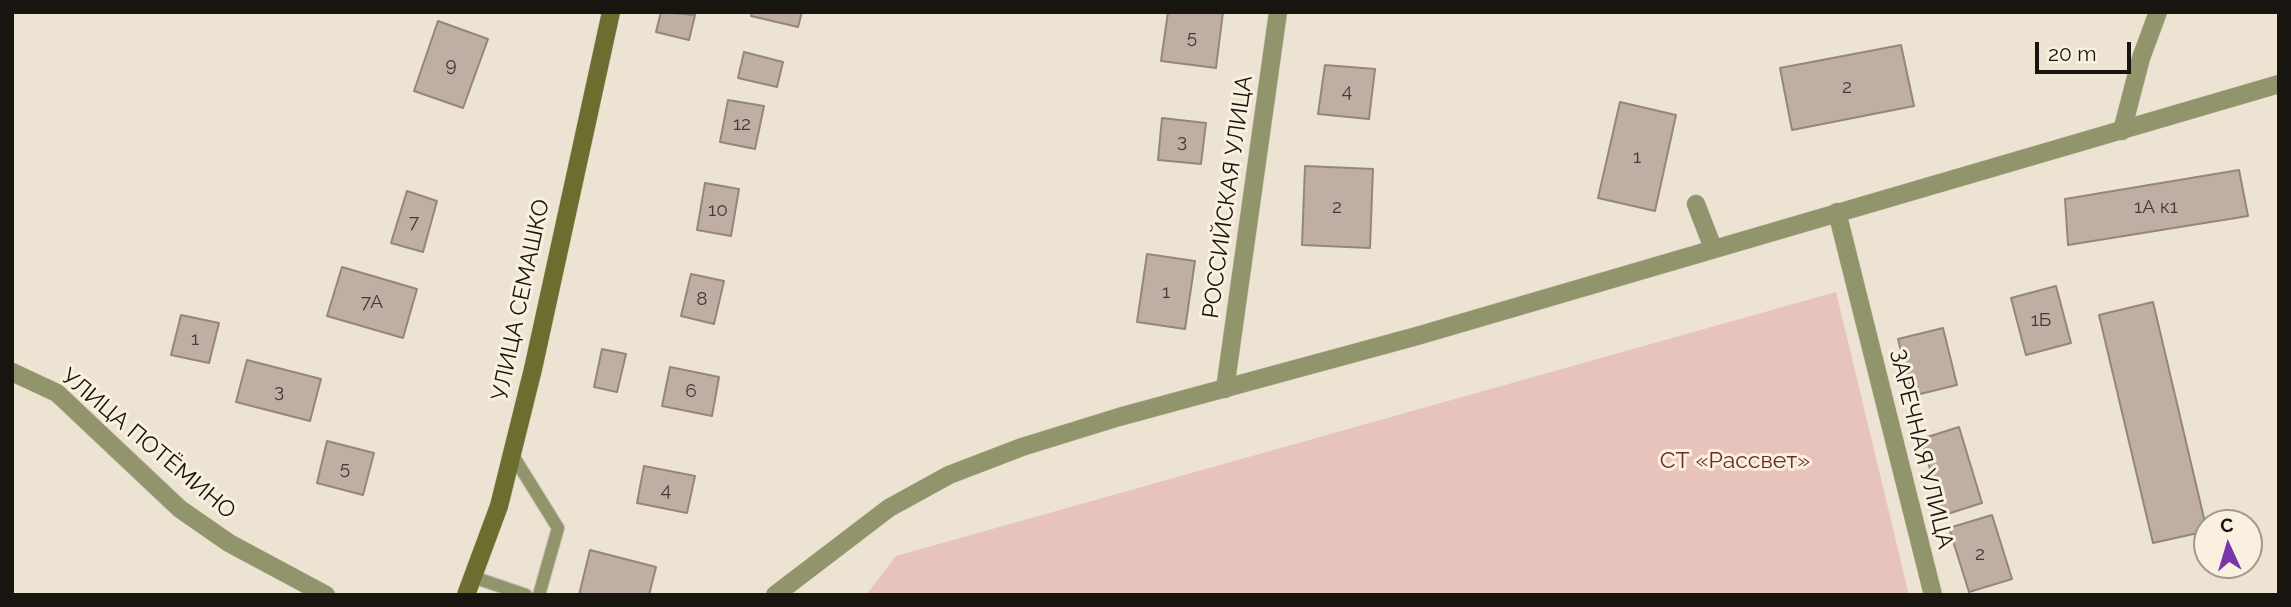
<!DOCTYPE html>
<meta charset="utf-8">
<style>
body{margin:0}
#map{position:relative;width:2291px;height:607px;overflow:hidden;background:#ece3d2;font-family:Raleway,sans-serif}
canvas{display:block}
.frame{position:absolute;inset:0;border:14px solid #181510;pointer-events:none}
.north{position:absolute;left:2193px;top:509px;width:70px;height:70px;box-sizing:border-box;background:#f9f0df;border:2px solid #9f988c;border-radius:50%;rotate:356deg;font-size:19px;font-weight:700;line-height:28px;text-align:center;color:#181510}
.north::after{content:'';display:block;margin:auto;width:24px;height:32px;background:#7935a9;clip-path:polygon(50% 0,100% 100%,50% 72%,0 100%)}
.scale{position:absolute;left:2035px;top:42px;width:96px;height:32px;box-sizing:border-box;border:4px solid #181510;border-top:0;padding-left:9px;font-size:21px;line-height:24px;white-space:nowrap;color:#181510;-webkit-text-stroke:5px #f9f0df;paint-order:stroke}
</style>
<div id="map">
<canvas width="2291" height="607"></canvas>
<div class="frame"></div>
<div class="north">С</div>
<div class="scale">20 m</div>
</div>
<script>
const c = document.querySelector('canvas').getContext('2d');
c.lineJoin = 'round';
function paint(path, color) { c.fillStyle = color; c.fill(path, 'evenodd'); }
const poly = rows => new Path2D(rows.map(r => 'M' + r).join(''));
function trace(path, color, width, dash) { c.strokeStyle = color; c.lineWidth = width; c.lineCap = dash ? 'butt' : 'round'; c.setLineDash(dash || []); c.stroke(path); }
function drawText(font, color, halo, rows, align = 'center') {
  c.font = font + ' Raleway,sans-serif'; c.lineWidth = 6; c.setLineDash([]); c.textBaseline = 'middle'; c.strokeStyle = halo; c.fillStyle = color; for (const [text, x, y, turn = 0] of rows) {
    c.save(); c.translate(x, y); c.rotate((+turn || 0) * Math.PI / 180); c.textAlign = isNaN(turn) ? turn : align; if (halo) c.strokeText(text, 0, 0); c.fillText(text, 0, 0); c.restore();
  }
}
paint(poly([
 [1836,292,1909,595,866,595,896,556]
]), '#e7c3bc');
const building = poly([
 [661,12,695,15,689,40,656,32,661,12],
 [752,12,802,12,798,27,751,16,752,12],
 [1168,12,1223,12,1216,68,1161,61,1168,12],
 [438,21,488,39,463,108,414,91,438,21],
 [1901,45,1914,106,1792,130,1780,68,1901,45],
 [744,52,783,62,777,87,738,78,744,52],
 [1325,65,1375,69,1369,119,1318,114,1325,65],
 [728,100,764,106,755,149,720,142,728,100],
 [1620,102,1676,115,1655,211,1598,198,1620,102],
 [1162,118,1206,123,1201,164,1158,160,1162,118],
 [1305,166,1373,169,1370,248,1302,245,1305,166],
 [2239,170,2248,216,2068,245,2065,199,2239,170],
 [705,183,739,189,731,236,697,230,705,183],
 [407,191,437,201,423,252,391,243,407,191],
 [1147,254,1195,261,1185,329,1137,322,1147,254],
 [342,267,417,289,403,338,327,316,342,267],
 [691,274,724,281,714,324,681,316,691,274],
 [2056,286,2071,343,2026,355,2011,298,2056,286],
 [2153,302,2207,531,2153,543,2099,315,2153,302],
 [181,315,219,323,209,363,171,355,181,315],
 [1943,328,1957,385,1912,396,1898,339,1943,328],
 [602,349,626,354,617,392,594,387,602,349],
 [247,360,321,379,310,421,236,402,247,360],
 [670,367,719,377,712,416,662,406,670,367],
 [1959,427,1982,503,1944,515,1921,439,1959,427],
 [327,441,374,453,363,495,317,483,327,441],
 [644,466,695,476,687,513,637,503,644,466],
 [1992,515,2012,579,1969,592,1949,528,1992,515],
 [590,550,656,567,649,595,579,595,590,550]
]);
paint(building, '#beaea3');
trace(building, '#95857b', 2);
const service = poly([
 [512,454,558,528,539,595],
 [473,577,526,595]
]);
const minor = poly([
 [2122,131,2141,58,2158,12],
 [1696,204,1713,248],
 [1837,212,1933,595],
 [12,372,57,393,180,509,229,543,326,595],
 [1225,389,1278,12]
]);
const tertiary = poly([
 [775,595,889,508,949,475,1022,447,1119,417,1417,336,2279,84]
]);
const secondary = poly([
 [466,595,499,506,533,369,611,12]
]);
trace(service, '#c6beaf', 14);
trace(minor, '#c6beaf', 19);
trace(tertiary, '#c6beaf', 19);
trace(secondary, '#c6beaf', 19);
trace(service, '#92956c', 12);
trace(minor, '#92956c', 18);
trace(tertiary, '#92956c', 18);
trace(secondary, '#6c6e2f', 18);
drawText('19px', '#423b35', null, [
 ["5",1192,37],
 ["9",451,65],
 ["2",1847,87],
 ["4",1347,91],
 ["12",742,124],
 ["3",1182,141],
 ["1",1637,157],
 ["2",1337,207],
 ["1А к1",2156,207],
 ["10",718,210],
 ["7",414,222],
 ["1",1166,292],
 ["8",702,299],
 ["7А",372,302],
 ["1Б",2041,320],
 ["1",195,339],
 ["3",279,391],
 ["6",691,391],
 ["5",345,468],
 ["4",666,490],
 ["2",1980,554]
]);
drawText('23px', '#181510', '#f9f0df', [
 ["РОССИЙСКАЯ УЛИЦА",1228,197,-82],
 ["УЛИЦА СЕМАШКО",521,300,-78],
 ["УЛИЦА ПОТЁМИНО",148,444,40],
 ["ЗАРЕЧНАЯ УЛИЦА",1921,449,76]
]);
drawText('23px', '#6d2b23', '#f9f0df', [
 ["СТ «Рассвет»",1735,461]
]);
</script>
